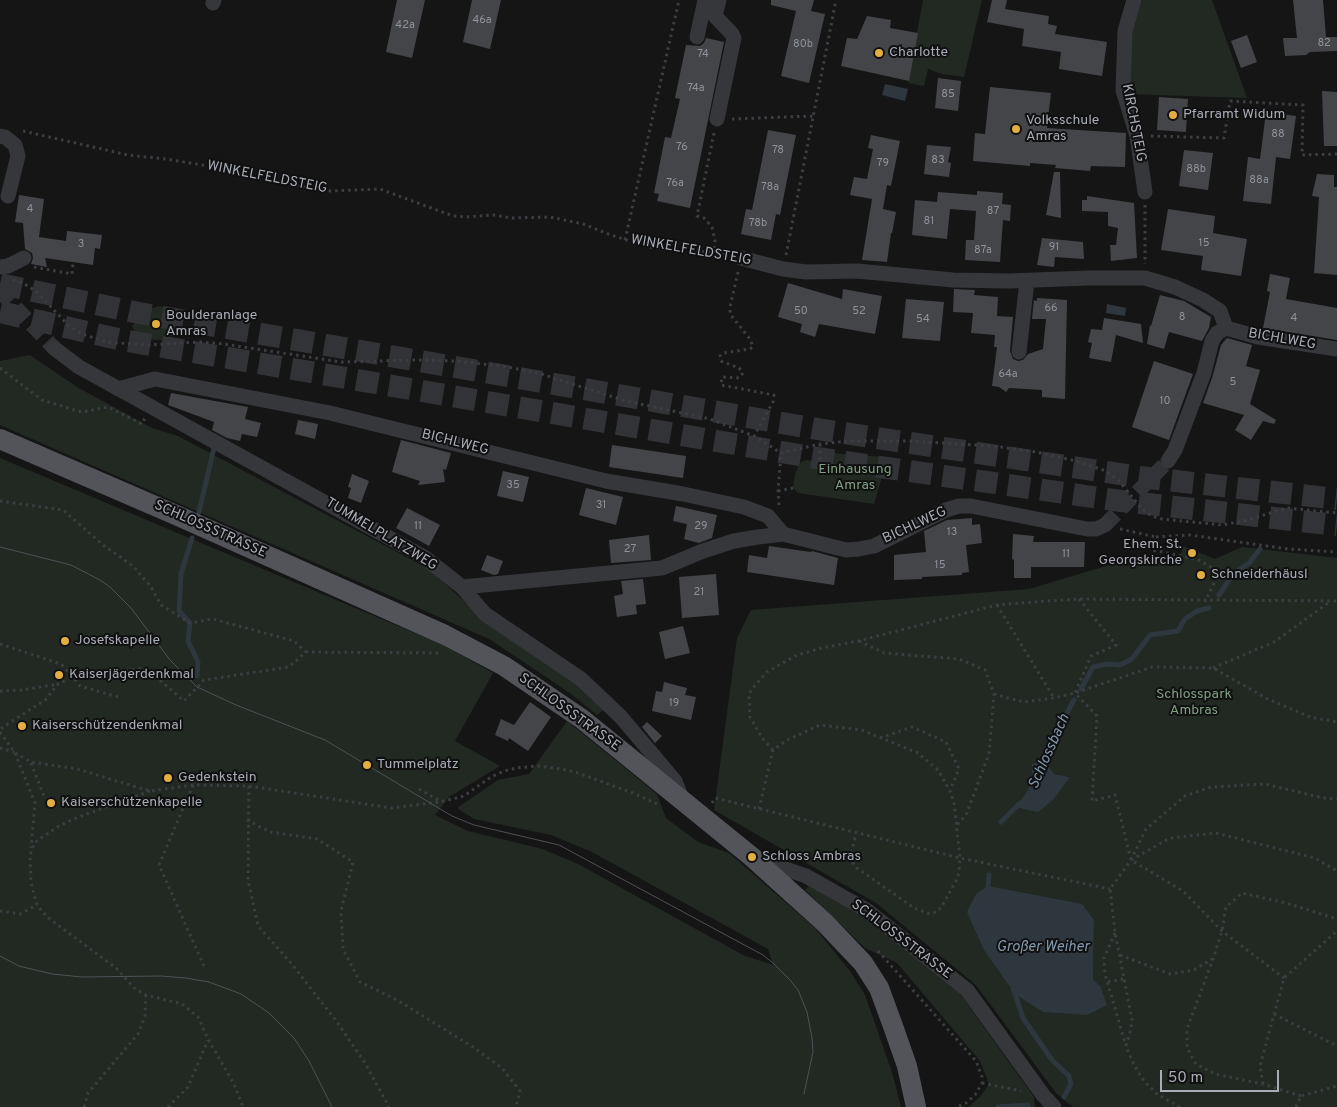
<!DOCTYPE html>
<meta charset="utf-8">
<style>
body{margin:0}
#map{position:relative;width:1337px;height:1107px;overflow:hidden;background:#151516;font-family:Overpass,sans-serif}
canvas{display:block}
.scale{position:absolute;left:1160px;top:1070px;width:119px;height:22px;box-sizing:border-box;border:2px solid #a8acb5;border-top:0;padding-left:6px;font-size:15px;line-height:18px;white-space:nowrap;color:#a8acb5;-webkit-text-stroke:4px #101011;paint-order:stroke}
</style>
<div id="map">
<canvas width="1337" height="1107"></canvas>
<div class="scale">50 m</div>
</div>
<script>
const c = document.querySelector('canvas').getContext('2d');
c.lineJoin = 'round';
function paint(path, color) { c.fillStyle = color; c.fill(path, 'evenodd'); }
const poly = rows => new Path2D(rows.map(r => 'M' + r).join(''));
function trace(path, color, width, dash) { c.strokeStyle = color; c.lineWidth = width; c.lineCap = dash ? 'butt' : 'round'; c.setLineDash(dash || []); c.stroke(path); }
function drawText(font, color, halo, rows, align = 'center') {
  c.font = font + ' Overpass,sans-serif'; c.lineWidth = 4; c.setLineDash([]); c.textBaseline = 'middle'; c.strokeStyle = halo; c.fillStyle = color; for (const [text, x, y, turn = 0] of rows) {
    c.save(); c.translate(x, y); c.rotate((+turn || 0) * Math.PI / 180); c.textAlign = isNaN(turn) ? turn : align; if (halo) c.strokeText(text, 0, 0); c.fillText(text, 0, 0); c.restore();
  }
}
paint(poly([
 [923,0,982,0,964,77,942,74,928,69,924,86,908,83],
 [1142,0,1212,0,1247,98,1129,94,1130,33],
 [160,306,174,311,179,315,176,326,171,336,162,340,143,339,135,332,132,326,142,317,145,310],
 [30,355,77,387,152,428,178,436,429,569,480,616,574,681,603,710,597,715,570,693,489,639,0,425,0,361],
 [831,453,885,457,881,480,874,504,798,493,793,488,795,474,801,462,806,460,822,462],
 [0,458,443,645,493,673,455,741,500,766,449,797,435,815,468,831,543,849,580,865,743,955,773,965,768,949,592,852,551,835,474,819,457,808,498,780,529,774,567,721,657,794,666,818,698,842,729,853,815,928,850,971,865,995,892,1072,901,1107,0,1107],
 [1183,546,1215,559,1242,547,1337,558,1337,1107,1073,1107,1056,1093,976,985,876,903,714,810,737,638,751,610,1029,589,1133,558,1179,560],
 [1054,774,1070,777,1025,795,1032,781],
 [975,894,1094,920,1093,979,1100,986],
 [809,886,866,918,960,994,1034,1097,1035,1107,968,1107,980,1097,989,1084,980,1061,897,963,865,948,805,890]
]), '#212922');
paint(poly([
 [885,84,908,89,905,101,882,95],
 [1107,304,1126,308,1125,316,1106,313],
 [1043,760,1054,774,1070,777,1053,800,1038,812,1015,807,1025,795,1032,781,1032,764],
 [988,886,1082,904,1094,920,1093,979,1100,986,1107,1005,1087,1015,1043,1012,1015,994,984,950,967,912,976,894]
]), '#2f373e');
trace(poly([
 [199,512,214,448],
 [192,538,181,574,179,611,190,623,188,641,198,662,197,676],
 [1219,595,1233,574,1249,563,1260,549],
 [1081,689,1093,667,1107,664,1120,665,1132,659,1150,635,1178,631,1185,619,1197,611,1209,608],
 [1042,767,1050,744,1074,700],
 [1001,822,1020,803],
 [989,892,988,886,989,875],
 [1013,988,1023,1018,1052,1060,1069,1076,1071,1084,1064,1097],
 [998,1107,1028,1105]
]), '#2f373e', 5);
paint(poly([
 [397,0,425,0,412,58,386,52],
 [472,0,501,0,490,49,463,42],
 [771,0,814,0,811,11,825,14,809,83,781,76,796,11,771,5],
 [992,0,1007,0,1005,9,1049,16,1048,24,1057,26,1055,34,1107,42,1102,76,1059,69,1061,52,1022,46,1024,29,987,22],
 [1293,0,1323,0,1326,37,1337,37,1337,51,1310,52,1306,55,1285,56,1283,38,1297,38],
 [867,16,891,20,890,28,918,33,909,81,841,66,847,38,857,39],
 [1247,35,1257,62,1241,68,1231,41],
 [706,38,724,42,690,208,657,201,659,194,654,193,665,137,671,138,680,99,675,98,686,45,700,46,704,43],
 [938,78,961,81,958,111,935,108],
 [990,87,1051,93,1047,128,1126,133,1125,167,1091,166,1090,171,1055,168,1056,165,1030,163,1030,166,973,161,975,133,985,134],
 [1322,91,1337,92,1337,146,1324,146],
 [1159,97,1188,99,1186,132,1157,130],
 [1266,112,1296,116,1290,159,1276,157,1271,204,1243,201,1248,157,1260,159],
 [768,130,796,135,780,215,776,214,771,240,741,234,746,209,752,210],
 [871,135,900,141,891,186,887,185,883,209,896,212,892,233,891,233,887,262,862,260,872,199,850,195,854,177,867,179,873,149,868,148],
 [927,145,951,147,948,162,951,163,949,177,924,174],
 [1184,150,1213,153,1208,190,1179,186],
 [1054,172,1060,172,1061,218,1046,215],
 [1317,174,1334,175,1334,187,1337,187,1337,275,1314,273,1319,197,1312,196],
 [977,191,1003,193,1002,204,1011,205,1010,221,1003,220,1000,262,965,260,966,240,974,240,976,211,950,209,947,239,912,235,915,200,937,202,938,192,977,195],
 [19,195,44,199,39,237,66,241,67,231,102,235,100,249,95,248,93,265,45,258,47,267,31,264,33,258,32,253,25,249,23,223,15,222],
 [1087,196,1134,203,1137,258,1111,261,1110,245,1116,245,1118,228,1108,226,1108,212,1082,211,1082,200,1087,200],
 [1168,209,1215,216,1213,233,1247,239,1241,276,1201,270,1203,256,1161,250],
 [1042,238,1083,242,1084,259,1055,257,1054,267,1037,265],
 [1270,274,1290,278,1286,299,1337,308,1337,340,1263,328,1270,292,1267,291],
 [788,283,842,299,843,289,882,296,875,334,819,324,815,337,800,332,802,324,778,317],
 [954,289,975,290,974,295,998,297,997,316,1013,317,1010,351,1013,359,1018,361,1023,360,1028,354,1043,349,1046,319,1032,319,1034,300,1037,301,1037,298,1067,300,1065,399,1042,397,1042,390,1009,388,1006,392,999,387,992,386,997,347,994,347,995,335,971,333,973,313,953,312],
 [1160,295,1184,301,1211,317,1209,328,1202,341,1169,332,1164,349,1147,344,1150,325,1151,326],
 [906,299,944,302,940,341,902,338],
 [1104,318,1141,324,1143,343,1116,335,1111,362,1089,358,1092,343,1088,342,1091,329,1102,330],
 [1227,338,1252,345,1246,366,1260,370,1250,404,1276,420,1274,424,1263,421,1251,440,1235,430,1244,415,1203,403,1213,375,1221,345],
 [1154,361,1193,374,1169,440,1132,427],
 [171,393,248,407,245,419,261,423,257,437,242,434,240,441,227,438,212,430,214,422,168,405],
 [298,420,318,424,315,439,295,434],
 [401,440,451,453,446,470,443,469,445,482,418,485,420,481,392,472],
 [612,445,686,456,683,478,609,467],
 [503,471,529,477,523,502,497,496],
 [352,474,369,481,361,503,348,498,351,488,348,487],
 [586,488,623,497,616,525,579,515],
 [676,506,717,515,712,538,699,543,684,539,687,524,673,521],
 [407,508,440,525,429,546,396,528],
 [972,518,972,525,980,524,982,543,966,545,969,572,962,573,962,575,922,577,922,579,894,580,894,555,926,552,924,531,947,520],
 [1013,534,1034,536,1033,542,1085,542,1084,567,1031,567,1031,578,1014,578,1014,560,1012,559],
 [649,535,651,560,611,563,609,540],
 [769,546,811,552,812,551,838,558,834,585,747,572,749,555,767,558],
 [487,555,503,561,498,574,494,575,481,570],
 [716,574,719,615,682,618,679,577],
 [643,579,646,604,636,605,637,614,617,617,614,596,623,594,621,581],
 [683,626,690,653,665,659,659,632],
 [664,682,687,688,685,695,696,697,691,720,652,711,656,691,662,692],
 [530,702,551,717,528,751,509,738,508,741,495,735,501,719,514,725],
 [647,722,662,736,655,743,642,727]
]), '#444549');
trace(poly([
 [0,291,54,348],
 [1105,525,1168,461]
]), '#323336', 15, [15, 8]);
trace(poly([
 [0,284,139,313,823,430,1140,477,1337,499],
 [0,312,122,340,817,458,1121,501,1337,525]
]), '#323336', 22, [22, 11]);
trace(poly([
 [732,119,814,116],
 [23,131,128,155,166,159,214,167,230,170,252,178,330,191,380,189,453,216,466,217,493,215,512,218,550,217,583,224,611,235,648,247,673,251,714,252,727,255],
 [714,133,697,216,704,218,712,227,715,241,714,252],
 [1151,136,1224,138,1230,101,1303,105,1302,155,1337,154],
 [1145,205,1145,264],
 [625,240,679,0],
 [786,255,836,0],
 [34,267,72,274,73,263],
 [738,272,730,307,730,314,750,339,753,347,750,349,723,353,720,356,721,361,739,368,743,373,739,378,722,377,721,385,774,395,773,402,754,436],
 [13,280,23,283,37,292,69,326,82,334,107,342,146,345,200,342,224,344,341,362,416,360,456,361,508,367,541,374,626,401,710,419,754,436,781,453,820,444,849,441,909,441,993,446,1036,452,1076,461,1106,471,1119,481,1142,509,1152,516,1162,519,1222,525,1244,521,1287,508,1337,513],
 [0,368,42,400,82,412,108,407,142,424,145,418],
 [820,444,820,462],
 [778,491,793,488],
 [0,501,63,510,103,545,133,566,151,587,161,605,190,623,213,619,294,641,306,652],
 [779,505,778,491,781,453],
 [1120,529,1156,537,1152,550,1197,559,1214,569,1214,583,1205,602],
 [1156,537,1190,535,1288,549,1337,552],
 [1079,599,1116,645,1091,656,1075,693,1097,716,1092,801,1115,795,1131,860,1183,891,1222,931,1284,978],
 [997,605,1054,698],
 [859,641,884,653,959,659,985,670,994,694,989,754,966,815,957,825],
 [0,644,61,664,73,677,58,684,45,700,0,729],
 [1213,668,1274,642,1331,601],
 [0,691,22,690,58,684],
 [994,694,1023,702,1054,698,1075,693,1152,667,1213,668,1268,699,1310,717,1337,722],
 [118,697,80,686,73,677,146,668,184,701,204,680,289,667,306,652,441,653],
 [0,732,15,753,31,762,77,769,150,791,193,785,249,786,391,808,440,802,464,796,491,777,504,771,516,768,537,766,556,768,575,772,633,793,657,804],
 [880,738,912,727,946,742,959,769,950,790],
 [0,748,14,752],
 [773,750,762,738,750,717,749,696,751,690,767,672,797,655,822,648,858,641,997,605,1034,602,1079,599,1337,601],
 [15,753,35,803,31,848],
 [31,763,44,796],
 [193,785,159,865,204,966],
 [249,786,248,880,258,926,291,963,337,1022,365,1063,389,1107],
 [419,789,440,801],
 [150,791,76,818,59,826,38,840,34,844,30,855,31,883,37,905,47,917,116,968,134,988,146,995,182,1004,198,1017,208,1039,234,1084,243,1107],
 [712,803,715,798,960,858,1110,889],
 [759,809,773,750,787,740,820,725,862,730,918,753,938,770,950,791,954,803,960,858,959,872,957,879,941,908,936,912,930,914,914,908,857,868,850,859,856,833],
 [247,820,270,832,317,839,353,862,341,911,343,949,360,982,397,1000,473,1047,502,1068,520,1091,516,1107],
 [1131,860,1170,838,1216,833,1315,858,1337,871],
 [0,911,20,914,37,905],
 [1115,933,1104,958,1105,974,1126,1046],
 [878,951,976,1061,982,1077,982,1083,975,1095,966,1103,957,1107],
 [1120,955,1170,974,1194,970,1212,959],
 [1108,982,1123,979],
 [1274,1014,1337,1046],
 [982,1083,1021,1091],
 [1263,1084,1260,1066,1284,978,1337,931],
 [1301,1096,1263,1084,1215,1074,1196,1064,1187,1048,1187,1029,1213,959,1222,931,1226,907,1242,893,1286,903,1337,919],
 [84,1107,88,1093,138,1034,145,1016,146,995],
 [168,1107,188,1087,208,1040],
 [1180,1107,1157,1094,1144,1081,1134,1065,1126,1046,1131,1029,1132,1020,1115,932,1110,889,1131,860,1146,829,1185,796,1211,787,1265,784,1323,798,1337,799],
 [1296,1107,1301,1096,1337,1086]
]), '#3c3e42', 3, [2.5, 4]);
trace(poly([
 [1134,0,1125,31,1123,90,1137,136,1145,192],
 [213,3,214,0],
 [697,37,705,0],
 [717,119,734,38,732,34,715,16,719,0],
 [0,136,5,137,15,145,18,156,8,196],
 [741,258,783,269,806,272,857,271,953,280,1009,281,1088,278,1145,278,1175,287,1203,300,1220,311,1226,328],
 [0,267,8,266,24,258],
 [54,348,79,367,424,557,462,587,485,614,581,679,621,717,675,781,682,799],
 [1019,352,1027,281],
 [118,389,155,379,330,413,606,481,683,494,744,507,768,516,783,534],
 [1168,461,1175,450,1204,373,1212,341,1217,333,1226,328,1258,337,1337,349],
 [462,587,662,568,703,551,734,541,758,537,783,534,846,550,859,549,874,546,946,510,959,506,971,506,1087,529,1096,529,1105,525],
 [757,859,806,876,868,911,967,990,1043,1095,1054,1107]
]), '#36373b', 15);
trace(poly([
 [0,439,176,515,445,635,504,666,582,719,752,857,825,923,863,963,879,988,893,1026,907,1066,916,1107]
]), '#52545a', 20);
trace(poly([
 [0,547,71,565,100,580,110,587,131,608,170,660,197,687,236,705,325,740,452,816,474,825,559,845,763,955,773,963,790,980,798,990,807,1012,812,1038,813,1052,804,1094],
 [0,956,19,966,52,974,82,977,161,976,186,978,209,982,241,994,269,1013,294,1038,309,1061,332,1107]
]), '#4f5156', 1);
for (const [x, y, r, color] of [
 [879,53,5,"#e2ae41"],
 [1173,115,5,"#e2ae41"],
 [1016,129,5,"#e2ae41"],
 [156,324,5,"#e2ae41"],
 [1192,553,5,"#e2ae41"],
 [1201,575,5,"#e2ae41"],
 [65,641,5,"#e2ae41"],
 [59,675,5,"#e2ae41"],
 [22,726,5,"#e2ae41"],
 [367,765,5,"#e2ae41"],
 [168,778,5,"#e2ae41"],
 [51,803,5,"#e2ae41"],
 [752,857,5,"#e2ae41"]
]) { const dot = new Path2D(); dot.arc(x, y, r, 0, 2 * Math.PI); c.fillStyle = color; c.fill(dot); trace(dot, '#101011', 2); }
drawText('11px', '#8f929a', null, [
 ["46a",482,21],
 ["42a",405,26],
 ["82",1324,44],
 ["80b",803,45],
 ["74",703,55],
 ["74a",696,89],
 ["85",948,95],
 ["88",1278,135],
 ["76",682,148],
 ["78",778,151],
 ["83",938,161],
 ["79",883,164],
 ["88b",1196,170],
 ["88a",1259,181],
 ["76a",675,184],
 ["78a",770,188],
 ["4",30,210],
 ["87",993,212],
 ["81",929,222],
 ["78b",758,224],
 ["15",1204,244],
 ["3",81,245],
 ["91",1054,248],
 ["87a",983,251],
 ["66",1051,309],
 ["50",801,312],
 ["52",859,312],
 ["8",1182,318],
 ["4",1294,319],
 ["54",923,320],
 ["64a",1008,375],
 ["5",1233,383],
 ["10",1165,402],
 ["35",513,486],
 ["31",601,506],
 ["11",418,527],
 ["29",701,527],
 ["13",952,533],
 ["27",630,550],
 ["11",1066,555],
 ["15",940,566],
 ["21",699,593],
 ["19",674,704]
]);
drawText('14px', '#a8acb5', '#101011', [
 ["Charlotte",889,53],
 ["Pfarramt Widum",1183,115],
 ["Volksschule",1026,121],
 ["Amras",1026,137],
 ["Boulderanlage",166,316],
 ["Amras",166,332],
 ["Ehem. St.",1182,545,"right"],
 ["Georgskirche",1182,561,"right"],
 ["Schneiderhäusl",1211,575],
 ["Josefskapelle",75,641],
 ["Kaiserjägerdenkmal",69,675],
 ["Kaiserschützendenkmal",32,726],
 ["Tummelplatz",377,765],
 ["Gedenkstein",178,778],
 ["Kaiserschützenkapelle",61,803],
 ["Schloss Ambras",762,857]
], 'left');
drawText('14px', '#a8acb5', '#101011', [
 ["KIRCHSTEIG",1133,123,79],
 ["WINKELFELDSTEIG",267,178,11],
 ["WINKELFELDSTEIG",691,251,10],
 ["BICHLWEG",1282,340,10],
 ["BICHLWEG",455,443,14],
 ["BICHLWEG",915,526,-25],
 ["SCHLOSSSTRASSE",210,530,24],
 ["TUMMELPLATZWEG",381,535,31],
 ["SCHLOSSSTRASSE",569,713,36],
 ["SCHLOSSSTRASSE",901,940,37]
]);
drawText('14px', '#809f83', '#101011', [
 ["Einhausung",855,470],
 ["Amras",855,486],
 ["Schlosspark",1194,695],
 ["Ambras",1194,711]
]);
drawText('italic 15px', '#8198ae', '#101011', [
 ["Schlossbach",1050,752,-66],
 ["Großer Weiher",1043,948]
]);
</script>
